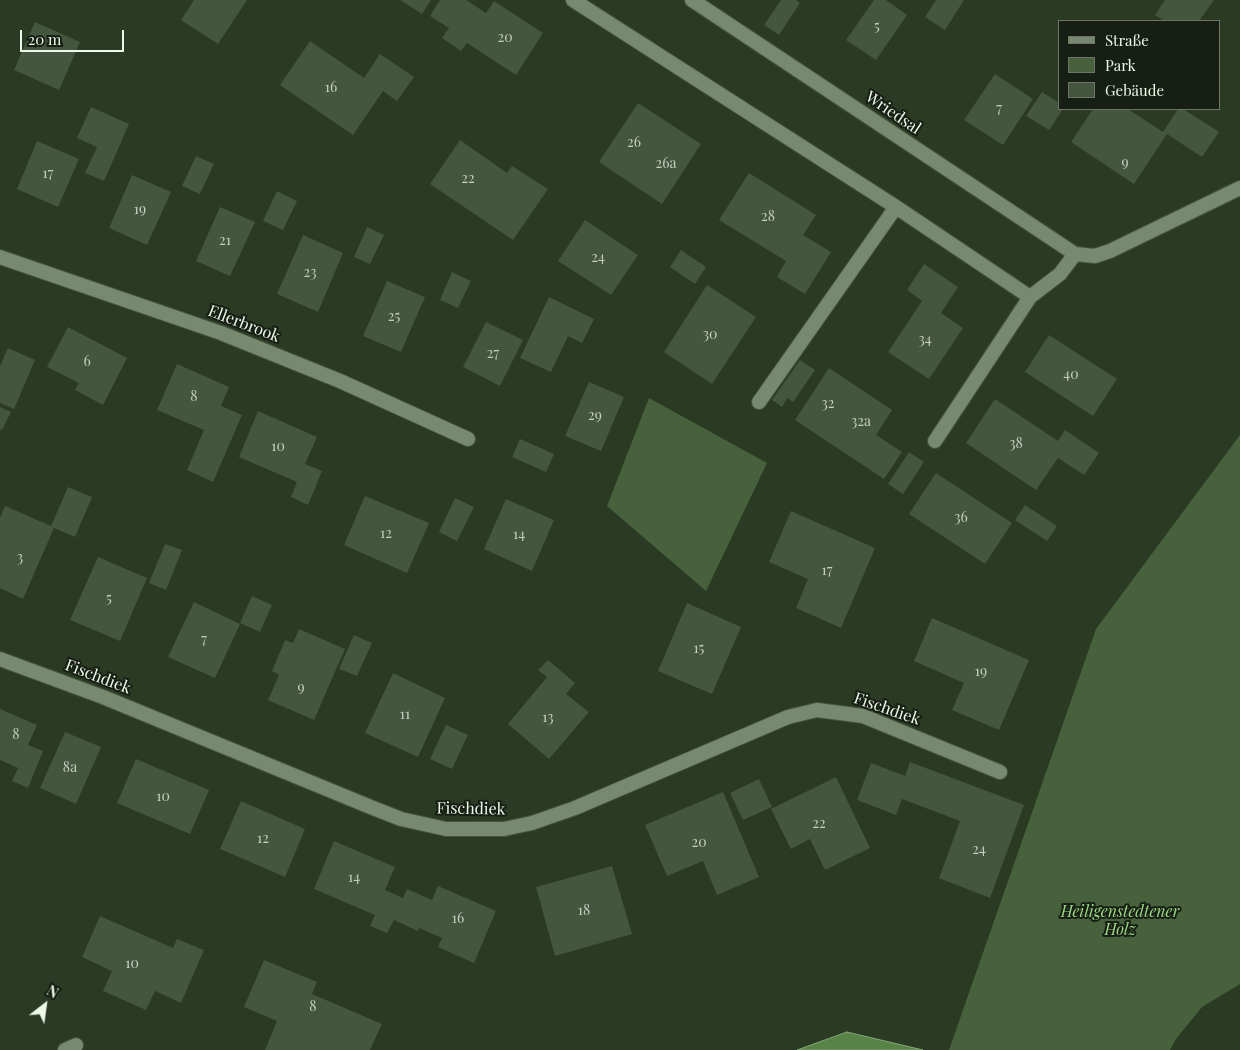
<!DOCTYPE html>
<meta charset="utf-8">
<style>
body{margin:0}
#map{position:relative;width:1240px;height:1050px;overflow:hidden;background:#2a3a23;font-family:"Playfair Display",serif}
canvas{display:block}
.legend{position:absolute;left:1058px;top:20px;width:162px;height:90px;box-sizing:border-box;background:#171f14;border:1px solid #6d7669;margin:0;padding:6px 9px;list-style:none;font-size:15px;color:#edf8e9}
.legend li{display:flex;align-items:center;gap:10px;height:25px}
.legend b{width:25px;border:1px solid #6d7669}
.north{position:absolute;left:20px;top:980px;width:50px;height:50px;-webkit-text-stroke:4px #171f14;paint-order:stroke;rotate:30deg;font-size:14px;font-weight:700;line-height:20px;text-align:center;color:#edf8e9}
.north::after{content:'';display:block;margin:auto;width:18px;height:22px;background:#edf8e9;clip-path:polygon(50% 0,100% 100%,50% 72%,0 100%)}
.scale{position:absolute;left:20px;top:30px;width:104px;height:22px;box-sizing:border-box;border:2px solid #edf8e9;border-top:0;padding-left:6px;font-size:15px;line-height:18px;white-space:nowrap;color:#edf8e9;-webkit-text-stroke:4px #171f14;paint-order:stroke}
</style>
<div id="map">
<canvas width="1240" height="1050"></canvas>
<ul class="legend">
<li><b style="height:6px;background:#778a70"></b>Straße</li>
<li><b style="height:14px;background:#46613c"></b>Park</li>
<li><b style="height:14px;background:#45563e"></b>Gebäude</li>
</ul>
<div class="north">N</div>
<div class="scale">20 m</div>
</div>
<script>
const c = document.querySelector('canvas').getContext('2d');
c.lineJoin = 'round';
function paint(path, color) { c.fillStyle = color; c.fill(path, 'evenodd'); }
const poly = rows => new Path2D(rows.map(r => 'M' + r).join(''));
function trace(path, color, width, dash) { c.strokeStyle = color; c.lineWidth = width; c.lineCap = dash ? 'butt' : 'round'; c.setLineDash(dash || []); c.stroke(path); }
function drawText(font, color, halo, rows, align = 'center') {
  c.font = font + ' "Playfair Display",serif'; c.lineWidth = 4; c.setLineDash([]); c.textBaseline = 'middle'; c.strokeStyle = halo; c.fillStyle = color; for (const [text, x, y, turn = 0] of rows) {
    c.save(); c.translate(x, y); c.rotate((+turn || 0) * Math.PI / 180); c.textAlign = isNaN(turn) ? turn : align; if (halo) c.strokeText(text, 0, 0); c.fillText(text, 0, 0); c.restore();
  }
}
paint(poly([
 [649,398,767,463,706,591,607,506],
 [1240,435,1240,984,1202,1007,1176,1039,1170,1050,949,1050,1096,629]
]), '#46613c');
const water = poly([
 [847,1032,923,1050,797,1050,847,1032]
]);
paint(water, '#588347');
trace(water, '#85a678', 1);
paint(poly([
 [194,0,247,0,218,44,181,20],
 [400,0,431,0,422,14],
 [440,0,466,0,486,13,494,1,543,33,516,75,467,43,461,51,442,38,449,28,430,16],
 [781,0,796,0,800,3,779,35,764,25],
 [874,0,886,0,907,15,876,60,846,40],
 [936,0,964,0,945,30,925,17],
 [1165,0,1214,0,1199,21,1165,21,1155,15],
 [35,22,80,42,59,90,14,70],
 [310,41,364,78,380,54,414,77,397,101,383,91,353,135,280,85],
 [995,74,1033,99,1003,145,964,120],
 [1042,92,1059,103,1059,109,1063,109,1049,130,1026,116],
 [638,103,701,144,662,204,599,162],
 [91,107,129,124,104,181,85,173,97,147,77,138],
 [1093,109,1128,109,1163,132,1178,109,1183,109,1219,132,1202,157,1167,134,1134,184,1071,142],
 [460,140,507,173,512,166,548,189,513,240,430,184],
 [37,141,79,159,58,207,17,189],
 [196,156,214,164,200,194,182,186],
 [749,173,816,215,803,235,831,252,805,294,777,277,786,261,719,220],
 [132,175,171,192,147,245,109,228],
 [277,191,297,201,283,230,263,221],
 [220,207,255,222,230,276,196,261],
 [585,220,638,255,611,295,558,261],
 [367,227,384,235,370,264,354,257],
 [303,235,343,253,318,312,277,294],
 [681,250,706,267,695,284,670,267],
 [924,264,958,287,941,313,963,328,929,379,888,352,922,301,907,290],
 [452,272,471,281,458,308,440,300],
 [387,281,425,297,401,352,363,336],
 [707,285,756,317,712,384,664,352],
 [549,297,594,319,582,343,568,336,551,372,520,358],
 [486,322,523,340,500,386,463,367],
 [68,327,127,358,103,405,75,390,79,383,47,367],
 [1049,335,1117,379,1093,416,1025,372],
 [8,348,35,360,14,409,0,403,0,366],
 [800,360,815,370,793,402,787,398,782,407,772,400],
 [177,364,229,387,221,406,242,415,213,482,187,470,204,430,157,410],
 [829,368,892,410,876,435,902,452,884,479,795,420],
 [589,382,624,397,601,451,565,436],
 [995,399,1058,441,1065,430,1099,453,1084,475,1058,458,1036,490,966,443],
 [0,407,11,412,2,430,0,429],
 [258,411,317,437,305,464,322,471,308,505,291,497,297,482,239,457],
 [520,439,554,454,546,472,512,457],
 [909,452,924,462,903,494,888,484],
 [936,473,1012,523,985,564,909,514],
 [68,487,92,497,75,537,54,528,23,599,0,588,0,518,5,506,51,526],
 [365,496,429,523,407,573,344,545],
 [455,498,474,507,457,541,439,532],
 [506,499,554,520,532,571,484,549],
 [1025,505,1057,526,1047,541,1015,520],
 [791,511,875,548,841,628,796,608,808,579,769,562],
 [165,544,182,550,166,590,149,583],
 [98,557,147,578,120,641,70,620],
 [252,596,272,605,260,632,240,623],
 [194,602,240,624,215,678,168,657],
 [687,603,741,627,712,694,658,671],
 [932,618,1029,660,999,730,952,710,964,683,914,661],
 [299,629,345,649,314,720,268,700,279,675,272,671,285,640,293,643],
 [354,635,372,643,357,676,339,669],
 [548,660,575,683,566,694,589,712,549,759,508,724,547,677,538,670],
 [393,673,445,698,418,757,365,733],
 [0,709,37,725,28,745,43,751,28,788,12,781,18,768,0,760],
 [446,725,468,735,452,769,430,759],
 [65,732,101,747,76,804,40,788],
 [136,759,209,790,190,834,117,803],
 [910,762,1024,805,990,898,939,878,960,821,902,799,896,815,857,800,871,763,905,776],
 [836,777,870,848,825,870,810,839,791,849,771,809],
 [759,779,772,807,743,820,730,793],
 [723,792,759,877,717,895,703,861,667,876,645,825],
 [241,801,305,829,285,877,220,849],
 [334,841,395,867,385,890,403,898,407,889,432,900,438,886,496,911,474,963,438,947,442,938,419,928,418,931,394,920,387,933,370,926,375,915,314,889],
 [612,866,632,934,555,956,536,887],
 [100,916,173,948,177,939,204,950,181,1003,155,991,146,1010,103,991,112,971,82,957],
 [264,960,317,982,312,994,382,1024,370,1050,265,1050,277,1021,244,1007]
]), '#45563e');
const minor = poly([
 [573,0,896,207,1030,297,1060,274,1075,254,1095,256,1110,251,1240,188],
 [692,0,1075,254],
 [0,257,221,333,340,381,468,439],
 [759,402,896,207],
 [935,441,1030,297],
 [0,659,103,697,373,808,401,819,446,829,504,829,532,823,575,808,788,717,817,710,863,716,1000,772],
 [65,1050,76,1045]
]);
trace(minor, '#475540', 16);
trace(minor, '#778a70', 14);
drawText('14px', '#c3d0be', null, [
 ["5",877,27],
 ["20",505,38],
 ["16",331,88],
 ["7",999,109],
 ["26",634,143],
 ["9",1125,163],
 ["26a",666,164],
 ["17",48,174],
 ["22",468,179],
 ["19",140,210],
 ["28",768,217],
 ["21",225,241],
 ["24",598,258],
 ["23",310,273],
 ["25",394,317],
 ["30",710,335],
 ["34",925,340],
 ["27",493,354],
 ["6",87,362],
 ["40",1071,375],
 ["8",194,397],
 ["32",828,404],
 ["29",595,416],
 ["32a",861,422],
 ["38",1016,444],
 ["10",278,447],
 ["36",961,518],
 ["12",386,534],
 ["14",519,535],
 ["3",20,558],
 ["17",827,571],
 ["5",109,599],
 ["7",204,640],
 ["15",699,649],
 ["19",981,672],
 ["9",301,688],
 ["11",405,715],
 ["13",548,718],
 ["8",16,735],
 ["8a",70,768],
 ["10",163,797],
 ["22",819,824],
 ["12",263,839],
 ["20",699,843],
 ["24",979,850],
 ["14",354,878],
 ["18",584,911],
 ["16",458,919],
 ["10",132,964],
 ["8",313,1007]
]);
drawText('16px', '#edf8e9', '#171f14', [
 ["Wriedsal",893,113,34],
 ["Ellerbrook",244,324,21],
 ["Fischdiek",98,677,21],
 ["Fischdiek",887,709,19],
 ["Fischdiek",471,809,1]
]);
drawText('italic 16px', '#9dda85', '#171f14', [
 ["Heiligenstedtener",1120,912],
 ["Holz",1120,930]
]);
</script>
